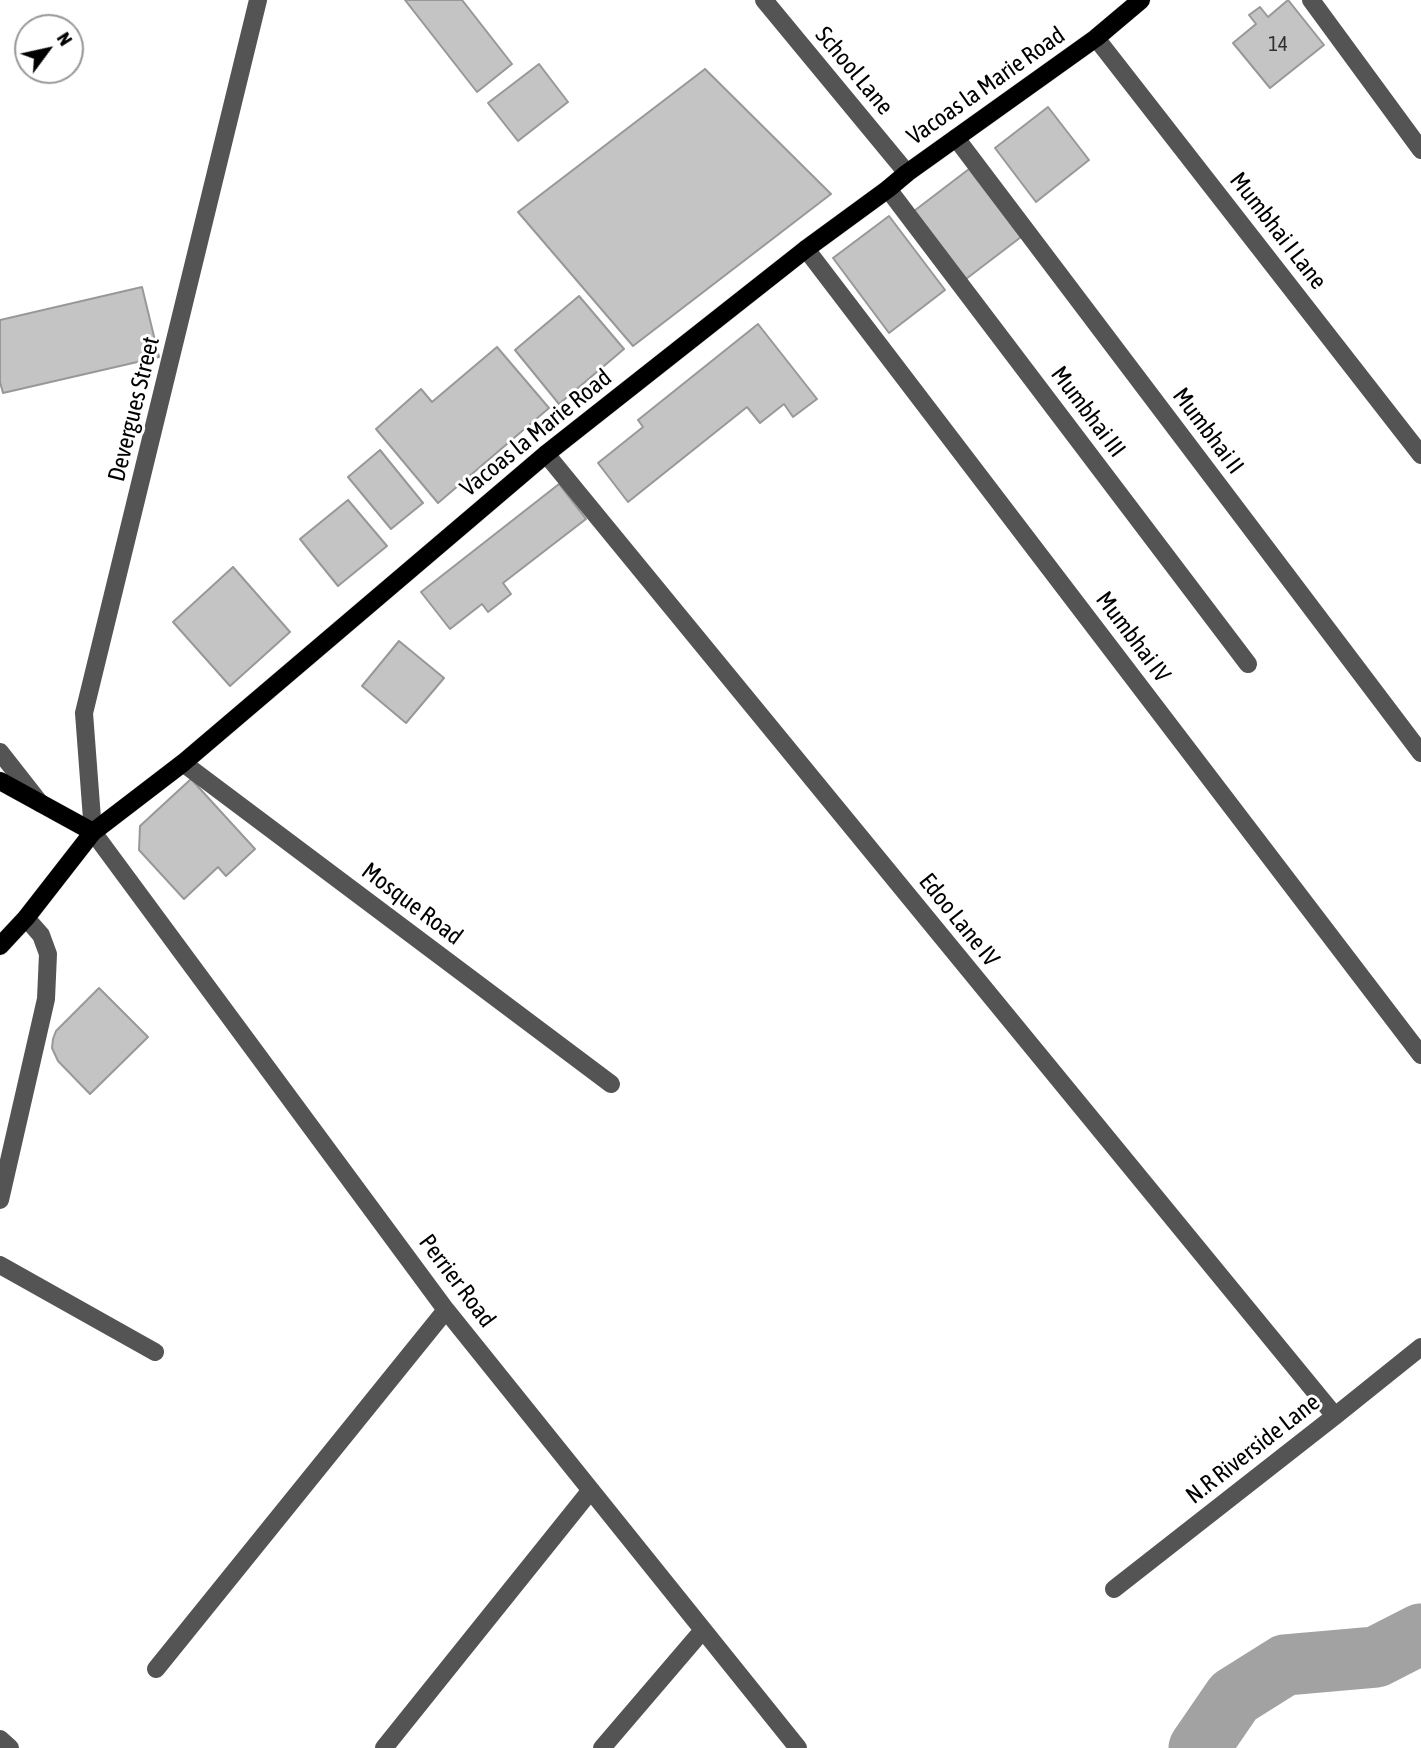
<!DOCTYPE html>
<style>
body{margin:0}
#map{position:relative;width:1421px;height:1748px;overflow:hidden;background:#fff;font-family:"Asap Condensed",sans-serif}
canvas{display:block}
.north{position:absolute;left:14px;top:14px;width:70px;height:70px;box-sizing:border-box;background:#fff;border:2px solid #999;border-radius:50%;rotate:57deg;font-size:19px;font-weight:700;line-height:28px;text-align:center;color:#000}
.north::after{content:'';display:block;margin:auto;width:24px;height:32px;background:#000;clip-path:polygon(50% 0,100% 100%,50% 72%,0 100%)}
</style>
<div id="map">
<canvas width="1421" height="1748"></canvas>
<div class="north">N</div>
</div>
<script>
const c = document.querySelector('canvas').getContext('2d');
c.lineJoin = 'round';
const poly = rows => new Path2D(rows.map(r => 'M' + r).join(''));
function trace(path, color, width, dash) { c.strokeStyle = color; c.lineWidth = width; c.lineCap = dash ? 'butt' : 'round'; c.setLineDash(dash || []); c.stroke(path); }
function paint(path, color) { c.fillStyle = color; c.fill(path, 'evenodd'); }
function drawText(font, color, halo, rows, align = 'center') {
  c.font = font + ' "Asap Condensed",sans-serif'; c.lineWidth = 6; c.setLineDash([]); c.textBaseline = 'middle'; c.strokeStyle = halo; c.fillStyle = color; for (const [text, x, y, turn = 0] of rows) {
    c.save(); c.translate(x, y); c.rotate((+turn || 0) * Math.PI / 180); c.textAlign = isNaN(turn) ? turn : align; if (halo) c.strokeText(text, 0, 0); c.fillText(text, 0, 0); c.restore();
  }
}
trace(poly([
 [1199,1748,1234,1697,1285,1665,1376,1657,1421,1634]
]), '#a2a2a2', 61);
const building = poly([
 [405,0,462,0,512,64,477,92,405,0],
 [1288,0,1324,45,1270,88,1233,43,1256,24,1249,15,1260,7,1268,17,1288,0],
 [539,64,568,102,518,141,488,103,539,64],
 [705,69,831,194,633,346,518,212,705,69],
 [1048,107,1089,160,1036,202,995,148,1048,107],
 [969,169,1021,237,966,279,914,211,969,169],
 [889,216,945,290,889,333,833,258,889,216],
 [142,287,159,357,3,393,0,382,0,320,142,287],
 [579,296,624,349,559,404,515,350,579,296],
 [758,324,817,399,793,417,784,404,760,423,747,407,628,502,598,463,643,427,638,420,758,324],
 [497,347,549,408,438,503,376,429,421,389,432,402,497,347],
 [380,450,423,503,391,529,348,477,380,450],
 [559,484,586,519,503,583,511,594,488,612,482,604,450,629,421,592,559,484],
 [348,500,387,546,338,586,300,539,348,500],
 [233,567,290,632,230,686,173,622,233,567],
 [399,641,444,678,406,723,362,686,399,641],
 [191,779,255,849,226,876,218,867,184,899,139,850,140,826,191,779],
 [99,988,148,1037,90,1094,58,1061,52,1048,53,1039,56,1031,99,988]
]);
paint(building, '#c4c4c4');
trace(building, '#989898', 2);
const major = poly([
 [0,781,93,832],
 [0,946,26,918,93,832,183,763,546,454,806,249,888,189,907,173,1096,38,1141,0]
]);
trace(major, '#dbdbdb', 19);
trace(poly([
 [258,0,84,713,93,832,446,1310,798,1748],
 [764,0,907,173],
 [1311,0,1421,150],
 [1096,38,1421,455],
 [956,138,1421,753],
 [888,189,1248,664],
 [806,249,1421,1055],
 [546,454,1335,1416],
 [0,752,40,803],
 [183,763,611,1084],
 [0,1200,46,999,48,954,41,935,26,918],
 [0,1265,155,1352],
 [1114,1589,1335,1416,1421,1347],
 [156,1669,446,1310],
 [0,1739,10,1748],
 [384,1748,591,1490],
 [602,1748,703,1630]
]), '#545454', 18);
trace(major, '#000', 18);
drawText('21px', '#313131', null, [
 ["14",1278,44]
]);
drawText('24px', '#000', '#fff', [
 ["School Lane",854,71,50],
 ["Vacoas la Marie Road",986,86,-35],
 ["Mumbhai I Lane",1278,231,52],
 ["Devergues Street",134,409,-76],
 ["Mumbhai III",1088,412,53],
 ["Mumbhai II",1208,431,53],
 ["Vacoas la Marie Road",536,433,-39],
 ["Mumbhai IV",1133,637,53],
 ["Mosque Road",412,904,37],
 ["Edoo Lane IV",959,920,51],
 ["Perrier Road",457,1281,53],
 ["N.R Riverside Lane",1253,1449,-38]
]);
</script>
